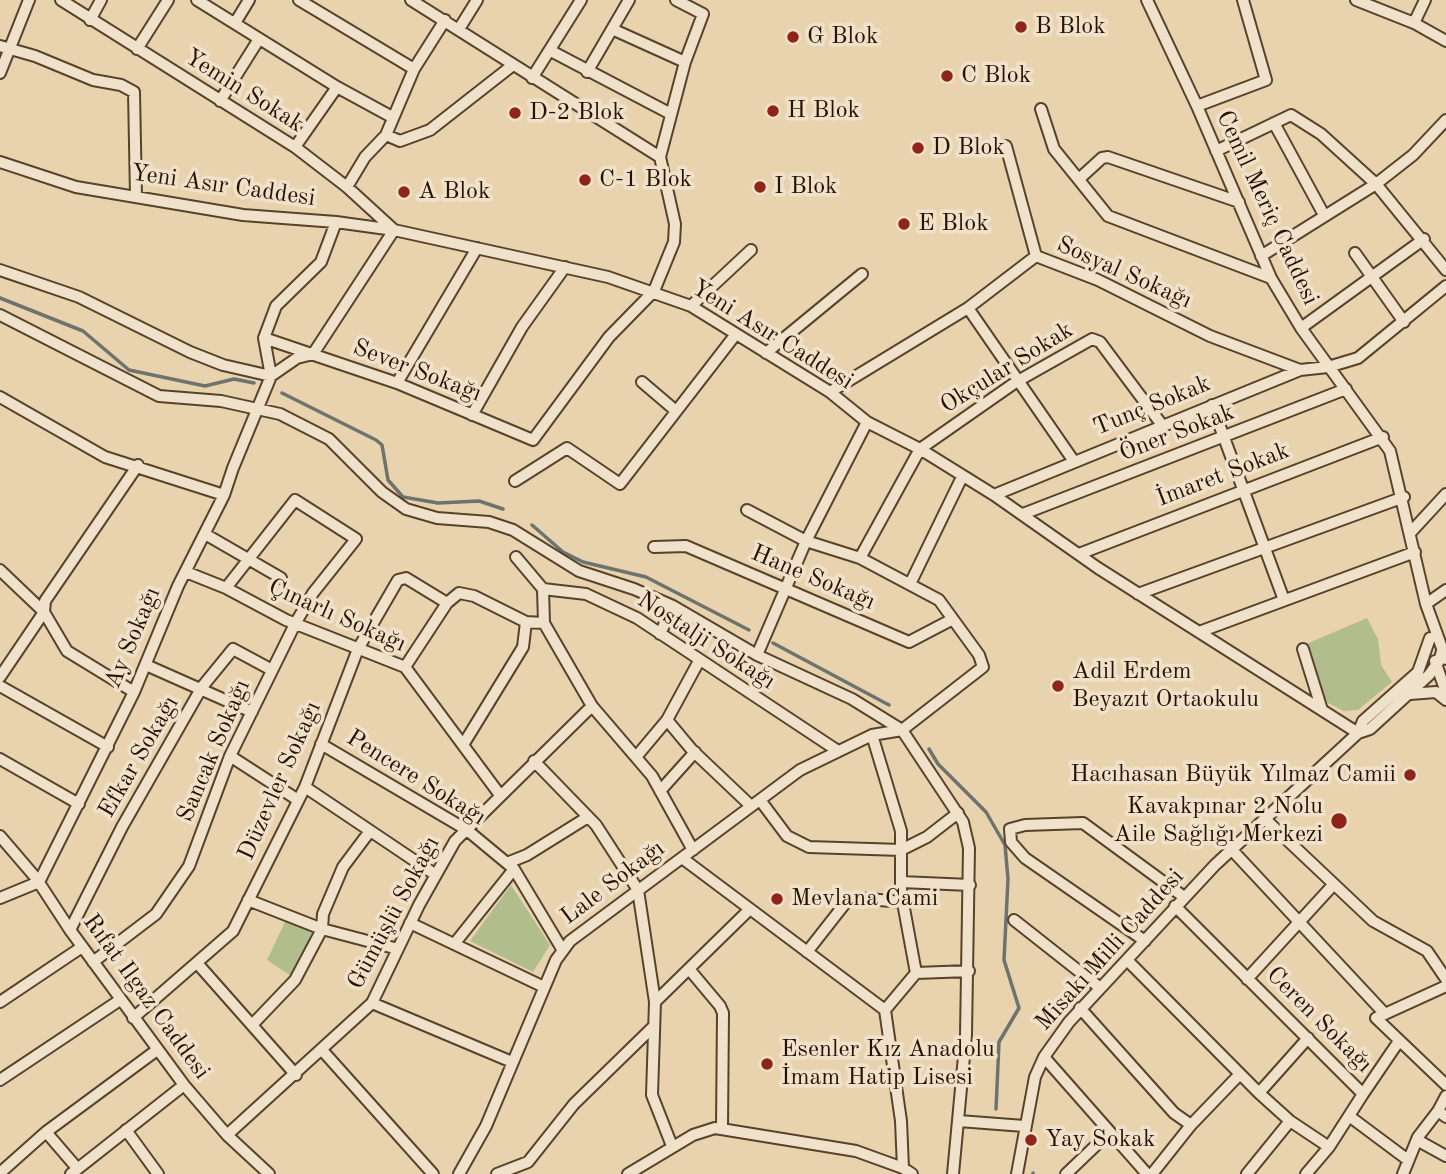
<!DOCTYPE html>
<meta charset="utf-8">
<style>
body{margin:0}
canvas{display:block;background:#e8d3ae}
</style>
<canvas width="1446" height="1174"></canvas>
<script>
const c = document.querySelector('canvas').getContext('2d');
c.lineJoin = 'round';
function paint(path, color) { c.fillStyle = color; c.fill(path, 'evenodd'); }
const poly = rows => new Path2D(rows.map(r => 'M' + r).join(''));
function trace(path, color, width, dash) { c.strokeStyle = color; c.lineWidth = width; c.lineCap = dash ? 'butt' : 'round'; c.setLineDash(dash || []); c.stroke(path); }
function drawText(font, color, halo, rows, align = 'center') {
  c.font = font + ' "Old Standard TT",serif'; c.lineWidth = 7; c.setLineDash([]); c.textBaseline = 'middle'; c.strokeStyle = halo; c.fillStyle = color; for (const [text, x, y, turn = 0] of rows) {
    c.save(); c.translate(x, y); c.rotate((+turn || 0) * Math.PI / 180); c.textAlign = isNaN(turn) ? turn : align; if (halo) c.strokeText(text, 0, 0); c.fillText(text, 0, 0); c.restore();
  }
}
paint(poly([
 [1367,618,1378,639,1381,665,1392,682,1358,710,1344,711,1328,703,1321,695,1306,644],
 [511,885,550,945,533,972,470,941],
 [286,920,313,931,290,975,267,960]
]), '#b2bd8d');
trace(poly([
 [0,298,83,331,129,370,205,386,234,379,254,383],
 [282,393,376,440,382,445,388,480,403,497,438,503,479,501,503,509],
 [532,525,563,552,583,562,646,577,749,630],
 [773,643,889,705],
 [929,749,938,764,986,812,1005,845,1008,879,1004,960,1019,1008,999,1042,996,1109],
 [1033,1173,1033,1174]
]), '#6d746e', 3.5);
const minor = poly([
 [61,0,295,147,347,187,394,230,313,354,297,358,271,376],
 [197,0,337,87,392,117],
 [299,0,414,69],
 [411,0,660,157],
 [1147,0,1197,106,1271,278,1301,328,1390,451,1426,604,1446,659],
 [1356,0,1414,23,1446,41],
 [90,20,101,0],
 [235,23,249,0],
 [1414,23,1425,0],
 [459,29,477,0],
 [612,29,685,62],
 [0,46,35,56,93,80,121,85,134,92,136,196],
 [137,49,168,0],
 [551,51,671,114],
 [587,72,629,0],
 [0,73,29,0],
 [532,78,581,0],
 [220,101,259,39],
 [1197,106,1266,80,1243,0],
 [1041,109,1054,149,1108,216,1271,278],
 [1274,123,1324,215],
 [386,135,400,141,430,130,513,65],
 [1006,146,1036,256,1098,280,1210,336,1300,370],
 [295,147,337,87],
 [1216,151,1291,115,1321,134,1376,184,1446,270],
 [0,162,76,187,243,215,336,222,394,230,608,277,691,306,830,392,867,422,920,449,994,495,1098,568,1358,733],
 [1079,179,1102,158,1108,157,1239,202],
 [347,187,365,157,386,135,414,69,445,20],
 [1355,253,1404,322],
 [1261,256,1376,184,1413,155,1446,120],
 [0,270,79,297,190,352,223,365,271,376],
 [691,306,751,250],
 [968,308,1073,460],
 [0,315,159,396,221,401,280,414,329,439,382,492,406,509,437,518,489,522,513,530,579,571,634,589,673,606,757,655,852,699,902,730,963,822,969,848,966,1035,953,1174],
 [1301,328,1424,239],
 [264,338,397,383,533,440,609,337,654,291,674,242,675,224,660,157,685,62,703,14,676,0],
 [766,353,862,274],
 [271,376,264,338,276,306,321,262,336,222],
 [642,382,676,411],
 [397,383,477,248],
 [830,392,968,308,1036,256],
 [0,397,105,457,224,495],
 [1212,405,1284,600],
 [472,415,522,327,565,267],
 [515,481,567,448,620,484,736,334],
 [994,495,1300,370,1328,367,1358,358,1446,286],
 [747,510,806,541,860,558],
 [1023,514,1346,389],
 [1411,532,1446,494],
 [205,534,281,578],
 [654,547,686,546,909,642,951,620],
 [1079,554,1383,437],
 [516,557,543,589,544,623,592,706,652,776,693,850],
 [0,570,44,612,67,651,134,692],
 [186,572,226,588,286,620,405,667,500,795],
 [910,584,962,477],
 [543,589,586,594,637,618,838,751],
 [1138,594,1404,497],
 [1426,604,1446,590],
 [1199,632,1415,552],
 [660,634,673,606],
 [1303,649,1322,710],
 [757,655,806,541,867,422],
 [699,661,667,720,692,750,751,806],
 [1435,661,1446,692],
 [146,665,252,712],
 [405,667,447,603,459,593,474,596,526,622,544,623],
 [0,677,44,612,45,601,138,465],
 [0,686,108,747],
 [1410,694,1436,692,1446,700],
 [902,730,983,667,979,655,939,600,860,558,920,449,1016,382,1092,339,1100,342,1162,425],
 [1358,733,1370,729,1429,675,1439,661,1443,648],
 [872,735,901,831,901,892,916,973],
 [321,744,467,830,514,869,562,949],
 [463,745,523,647,526,622],
 [230,756,298,800],
 [636,757,667,720],
 [0,759,79,804],
 [534,761,596,825,638,890,655,1002,652,1095,672,1146],
 [305,787,436,875],
 [660,791,695,752],
 [760,800,787,836,809,847,901,850,927,837,958,813],
 [1265,819,1373,921,1427,951,1446,979],
 [0,836,36,878,70,930,184,1085,227,1135,269,1174],
 [1232,850,1385,1014],
 [682,858,885,1010,901,1121,903,1168,912,1174],
 [507,863,527,855,588,817],
 [39,882,134,692,178,586,224,495,233,468,271,376],
 [901,882,970,885],
 [0,898,39,882],
 [248,900,322,929,398,949],
 [1175,906,1363,1094,1329,1147,1306,1174],
 [1014,920,1099,987],
 [410,923,544,987],
 [70,930,122,827,202,687,233,649,272,670],
 [1145,941,1025,858,1011,842,1010,829,1025,825,1083,823,1184,897],
 [455,943,514,869],
 [807,952,847,901,856,898,903,902],
 [1127,960,1259,1093],
 [93,962,156,914,189,866,230,756,295,624,313,593,356,539,295,500,226,588],
 [197,963,296,1075],
 [689,969,720,1006,723,1013,722,1128],
 [1247,979,1334,884],
 [1446,986,1376,1018,1446,1085],
 [0,1002,82,947],
 [655,1002,750,909],
 [372,1003,512,1062],
 [1080,1008,1174,1113,1191,1125],
 [885,1010,916,973,969,971],
 [133,1018,233,931,305,787,358,649,398,580,406,578,447,603],
 [252,1025,295,980,322,929,323,914,343,867,370,831],
 [1308,1038,1259,1093,1290,1121,1329,1147],
 [322,1050,433,1174],
 [1044,1057,1147,1174],
 [0,1080,120,1000],
 [1363,1094,1399,1041],
 [1438,1111,1446,1096],
 [1349,1116,1408,1160],
 [959,1121,1024,1126],
 [126,1130,158,1174],
 [46,1132,77,1168],
 [227,1135,372,1003,419,905,455,841,592,706],
 [1417,1140,1446,1156],
 [0,1173,46,1132,157,1050],
 [71,1174,184,1085],
 [459,1174,486,1126,556,960,570,941,800,770,872,735,902,730],
 [497,1174,528,1162,574,1104,653,1027],
 [628,1174,693,1135,715,1128,856,1151,903,1168],
 [1017,1174,1035,1077,1044,1057,1069,1022,1215,865,1358,733,1363,721,1418,672,1430,638],
 [1066,1174,1110,1132],
 [1152,1174,1191,1125,1240,1074],
 [1247,1174,1290,1121],
 [1403,1174,1418,1137,1438,1111,1446,1117]
]);
trace(minor, '#57432c', 14);
trace(minor, '#f0e2ca', 10);
for (const [x, y, r, color] of [
 [1021,27,7,"#8f2418"],
 [793,37,7,"#8f2418"],
 [947,76,7,"#8f2418"],
 [773,111,7,"#8f2418"],
 [515,113,7,"#8f2418"],
 [918,148,7,"#8f2418"],
 [585,180,7,"#8f2418"],
 [760,187,7,"#8f2418"],
 [404,192,7,"#8f2418"],
 [904,224,7,"#8f2418"],
 [1058,686,7,"#8f2418"],
 [1410,775,7,"#8f2418"],
 [1339,821,9,"#8f2418"],
 [777,899,7,"#8f2418"],
 [767,1064,7,"#8f2418"],
 [1031,1140,7,"#8f2418"]
]) { const dot = new Path2D(); dot.arc(x, y, r, 0, 2 * Math.PI); c.fillStyle = color; c.fill(dot); trace(dot, '#f0e2ca', 2.5); }
drawText('24px', '#271301', '#f0e2ca', [
 ["B Blok",1035,27],
 ["G Blok",807,37],
 ["C Blok",961,76],
 ["H Blok",787,111],
 ["D-2 Blok",529,113],
 ["D Blok",932,148],
 ["C-1 Blok",599,180],
 ["I Blok",774,187],
 ["A Blok",418,192],
 ["E Blok",918,224],
 ["Adil Erdem",1072,672],
 ["Beyazıt Ortaokulu",1072,700],
 ["Hacıhasan Büyük Yılmaz Camii",1396,775,"right"],
 ["Kavakpınar 2 Nolu",1323,807,"right"],
 ["Aile Sağlığı Merkezi",1323,835,"right"],
 ["Mevlana Cami",791,899],
 ["Esenler Kız Anadolu",781,1050],
 ["İmam Hatip Lisesi",781,1078],
 ["Yay Sokak",1045,1140]
], 'left');
drawText('24px', '#271301', '#f0e2ca', [
 ["Yemin Sokak",244,91,32],
 ["Yeni Asır Caddesi",223,186,8],
 ["Cemil Meriç Caddesi",1267,208,65],
 ["Sosyal Sokağı",1124,273,24],
 ["Yeni Asır Caddesi",772,335,32],
 ["Okçular Sokak",1007,368,-32],
 ["Sever Sokağı",417,371,21],
 ["Tunç Sokak",1152,406,-22],
 ["Öner Sokak",1177,433,-21],
 ["İmaret Sokak",1223,475,-21],
 ["Hane Sokağı",813,578,23],
 ["Çınarlı Sokağı",337,616,24],
 ["Ay Sokağı",133,638,-67],
 ["Nostalji Sokağı",706,641,33],
 ["Sancak Sokağı",214,751,-67],
 ["Efkar Sokağı",139,757,-60],
 ["Pencere Sokağı",416,778,32],
 ["Düzevler Sokağı",280,781,-66],
 ["Lale Sokağı",613,883,-37],
 ["Gümüşlü Sokağı",394,913,-62],
 ["Misakı Milli Caddesi",1110,950,-48],
 ["Rıfat Ilgaz Caddesi",146,997,54],
 ["Ceren Sokağı",1319,1020,45]
]);
</script>
